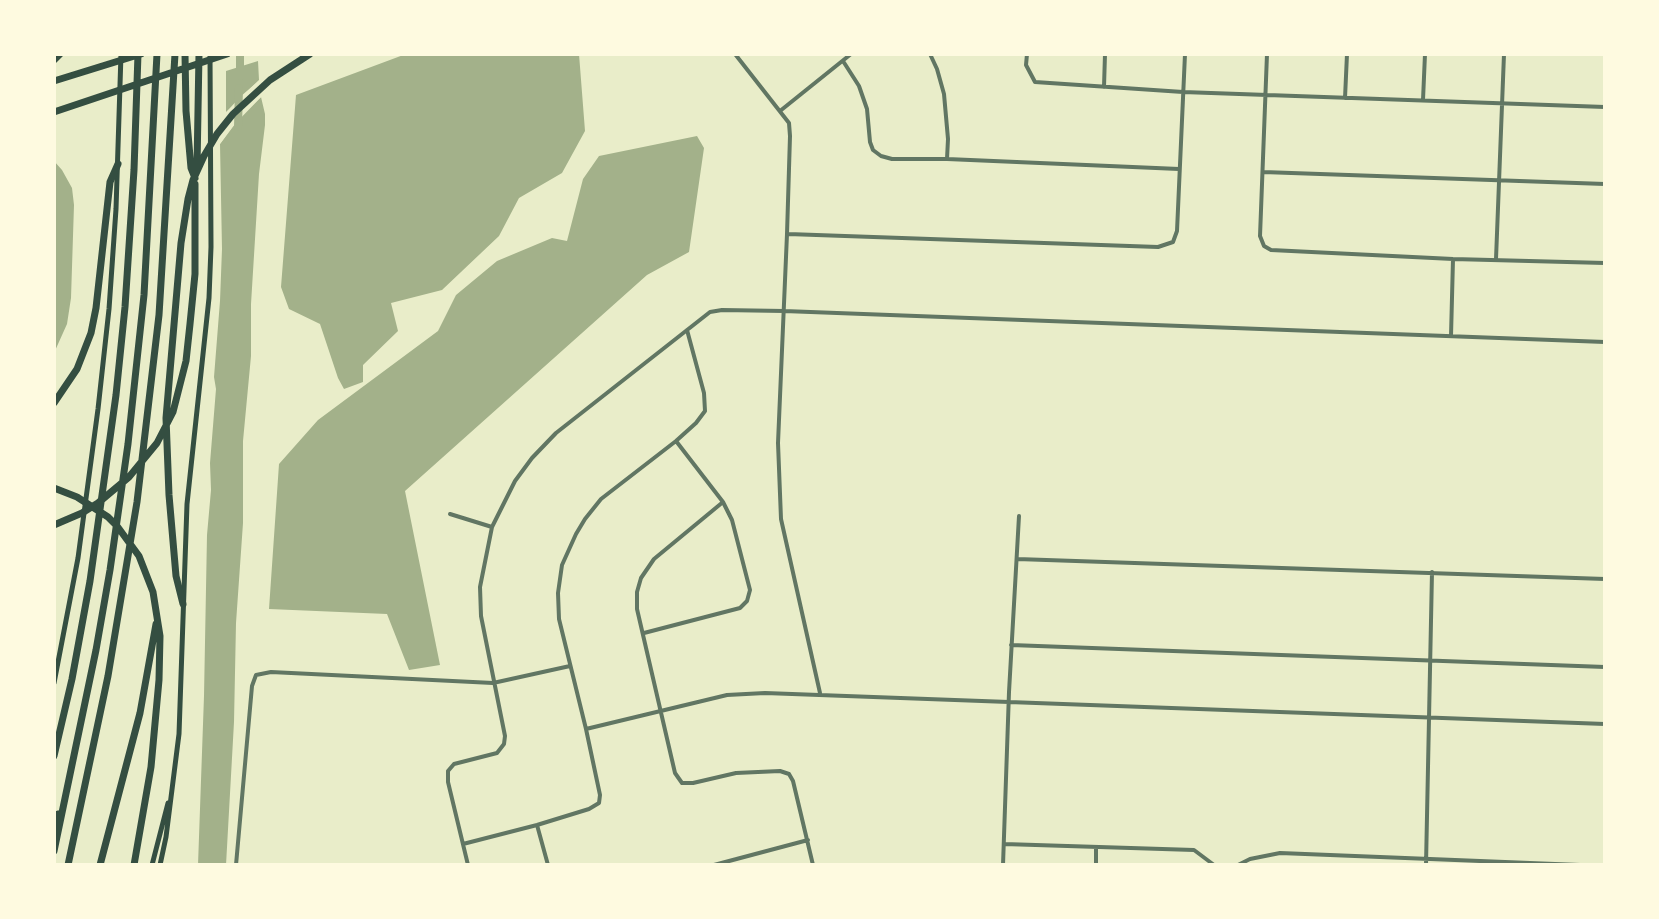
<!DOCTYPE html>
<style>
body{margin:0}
#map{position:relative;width:1659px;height:919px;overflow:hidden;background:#e9edc9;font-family:"Roboto Condensed",sans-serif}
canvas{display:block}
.frame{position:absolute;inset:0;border:56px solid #fefae0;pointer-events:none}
</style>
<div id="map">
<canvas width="1659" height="919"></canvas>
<div class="frame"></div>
</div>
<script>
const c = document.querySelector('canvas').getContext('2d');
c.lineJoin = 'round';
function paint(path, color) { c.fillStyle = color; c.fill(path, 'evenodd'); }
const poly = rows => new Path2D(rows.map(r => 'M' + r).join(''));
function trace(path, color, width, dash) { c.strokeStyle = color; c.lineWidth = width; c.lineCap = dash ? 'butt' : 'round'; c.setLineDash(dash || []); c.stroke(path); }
paint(poly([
 [406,54,579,54,585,131,562,173,519,198,499,236,442,290,391,303,398,331,363,365,363,382,344,389,338,378,320,324,289,309,281,287,296,95],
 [258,61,259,80,226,112,226,71],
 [261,97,265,114,265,125,259,174,251,304,251,356,243,441,243,523,236,623,234,722,226,865,198,865,204,696,207,535,211,490,210,463,216,389,214,377,220,301,222,249,220,144,241,116],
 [697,136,704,148,689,252,647,275,405,491,440,665,409,670,387,614,269,609,279,464,318,420,438,331,456,295,497,261,552,238,567,241,583,179,599,156],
 [54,161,62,170,72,188,74,205,71,298,67,324,54,353]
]), '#a3b18a');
paint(poly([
 [262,78,261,83,227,115,224,115,240,97],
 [259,95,263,95,233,126,217,148,218,143,230,124]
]), '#e9edc9');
trace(poly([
 [240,76,240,54],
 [238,127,239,88]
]), '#a3b18a', 8);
trace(poly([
 [735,54,789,123,790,136,787,234,778,443,781,519,820,693],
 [930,54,937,69,944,94,948,139,947,159],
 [1027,54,1026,65,1035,82,1183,92,1605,107],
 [1267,54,1260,236,1264,246,1271,250,1453,259,1605,263],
 [843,61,859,86,867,109,870,142,873,150,881,156,892,159,947,159,1179,169],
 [1104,87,1105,54],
 [1345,98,1347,54],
 [1423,100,1425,54],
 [780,111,851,54],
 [1263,172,1605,184],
 [788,234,1158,247,1173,242,1177,231,1185,54],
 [1496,259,1504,54],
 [1451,336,1453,259],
 [723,502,654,559,641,578,637,592,637,609,675,773,682,783,693,783,736,773,780,771,789,774,793,781,813,865],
 [450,514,492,527],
 [1017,559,1605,579],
 [644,633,740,608,747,601,750,590,732,520,723,502,676,441],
 [1011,645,1605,667],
 [586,729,727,695,765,693,1605,724],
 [537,825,548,865],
 [463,844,537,825,589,809,599,803,600,795,586,729,559,619,558,593,562,565,576,534,585,519,601,499,676,441,696,423,705,411,704,393,687,330],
 [1004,844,1194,850,1214,865],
 [236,865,252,686,256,675,271,672,493,683,570,666],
 [468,865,448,782,448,771,454,764,497,753,504,744,505,736,481,616,480,587,492,527,515,481,532,458,556,433,710,312,722,310,784,311,1605,342],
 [714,865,808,840],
 [1003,865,1009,692,1019,516],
 [1096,865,1096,848],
 [1238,865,1250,859,1280,853,1580,865],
 [1426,865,1432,572]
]), '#617663', 4);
trace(poly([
 [54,683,78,558,98,409,109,309,116,209,121,54],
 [152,865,168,803],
 [160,865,166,837,179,734,187,504,209,298,211,247,210,54]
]), '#344e41', 5);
trace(poly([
 [185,54,186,111,191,168,195,178],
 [54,60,60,54],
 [54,81,141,54],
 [54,112,227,54],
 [197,167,199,54],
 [54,403,77,369,91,333,96,308,110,182,118,164],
 [54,488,77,497,108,517,117,526,139,556,153,592,160,636,159,680,151,767,134,865],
 [54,525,82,513,98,503,129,477,157,443,173,412,186,361,190,324,195,274,195,184],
 [183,604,176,576,169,495,166,418,181,243,188,199,193,180,204,156,217,134,233,114,270,80,310,54],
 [54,756,72,679,90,581,116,395,125,307,134,170,138,54],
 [54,831,58,814],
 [54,851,96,650,110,570,128,444,144,295,157,54],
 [68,865,108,676,137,502,159,315,175,54],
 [100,865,140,713,156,624]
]), '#344e41', 7);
</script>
